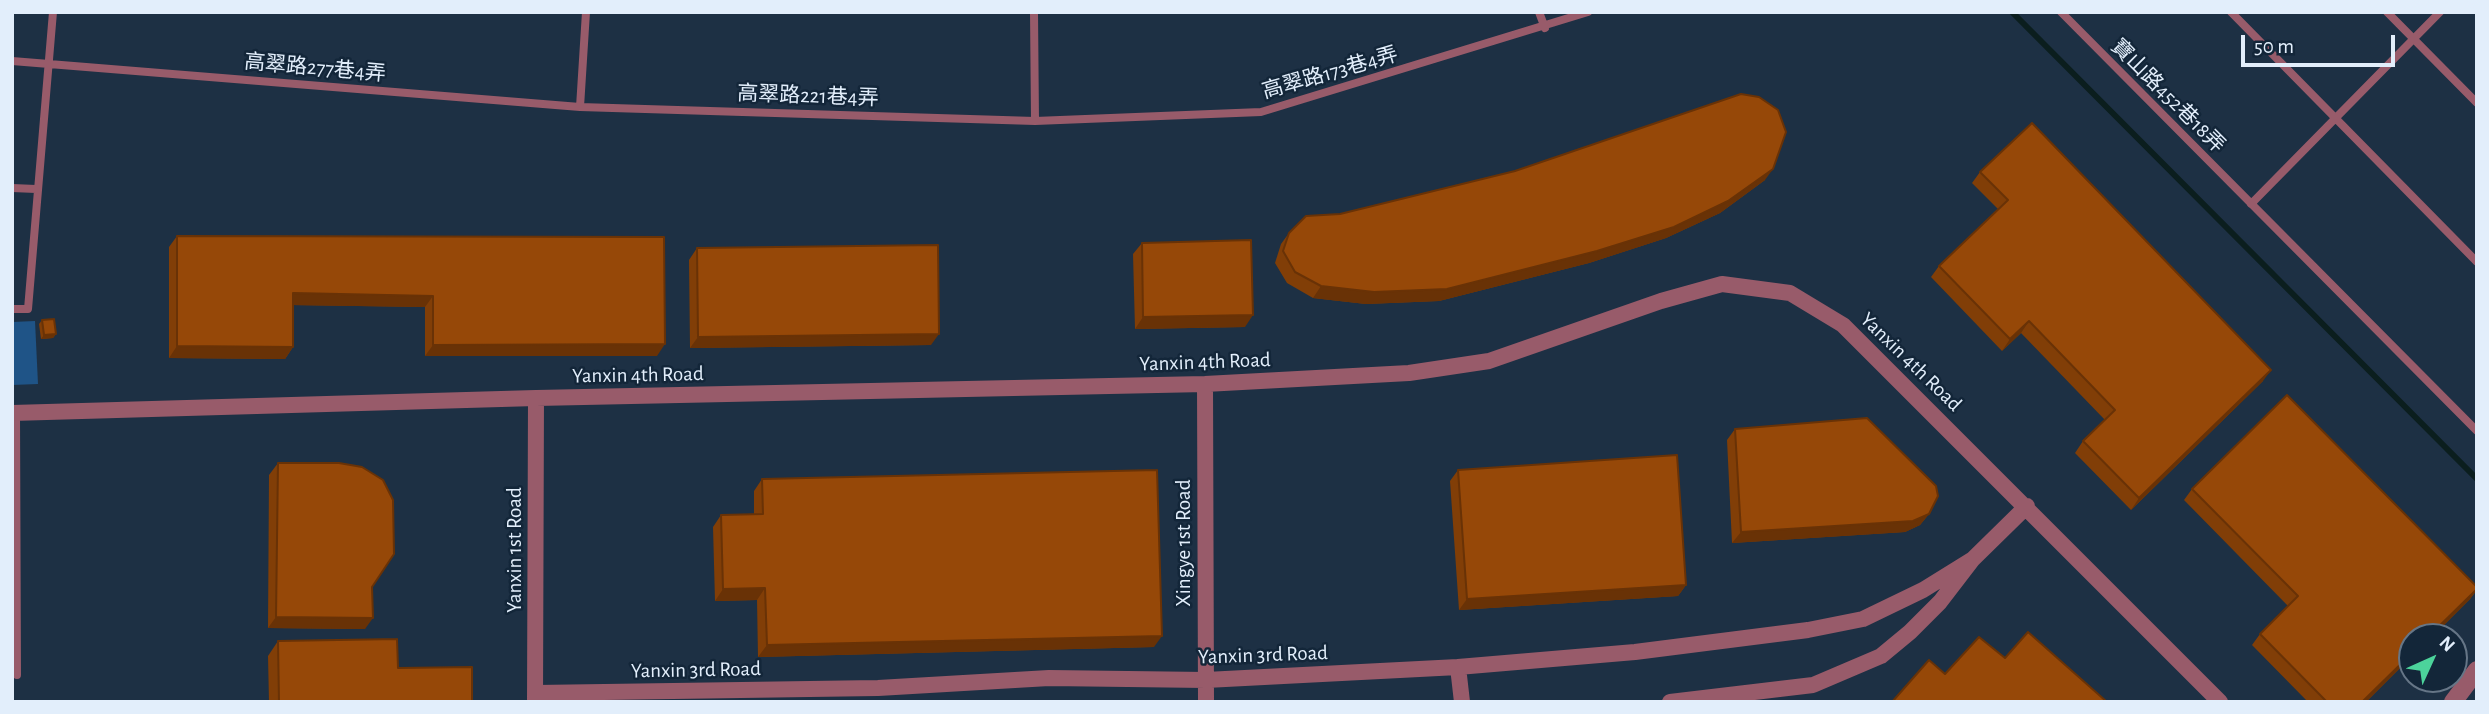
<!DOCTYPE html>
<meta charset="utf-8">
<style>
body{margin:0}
#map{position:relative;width:2489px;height:714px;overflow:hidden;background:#1d3044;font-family:"Alegreya Sans",sans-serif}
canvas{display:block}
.frame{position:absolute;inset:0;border:14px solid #e2eefb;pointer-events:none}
.north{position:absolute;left:2398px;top:623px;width:70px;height:70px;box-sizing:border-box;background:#132639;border:2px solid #667687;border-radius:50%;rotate:45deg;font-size:19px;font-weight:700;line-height:28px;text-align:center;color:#e2eefb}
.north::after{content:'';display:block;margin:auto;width:24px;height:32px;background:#4cd39b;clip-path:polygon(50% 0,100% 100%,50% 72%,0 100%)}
.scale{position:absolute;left:2241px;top:35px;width:154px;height:32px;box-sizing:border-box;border:4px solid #e2eefb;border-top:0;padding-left:9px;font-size:21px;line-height:24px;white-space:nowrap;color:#e2eefb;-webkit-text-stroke:5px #132639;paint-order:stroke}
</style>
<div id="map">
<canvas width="2489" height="714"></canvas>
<div class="frame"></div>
<div class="north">N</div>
<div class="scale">50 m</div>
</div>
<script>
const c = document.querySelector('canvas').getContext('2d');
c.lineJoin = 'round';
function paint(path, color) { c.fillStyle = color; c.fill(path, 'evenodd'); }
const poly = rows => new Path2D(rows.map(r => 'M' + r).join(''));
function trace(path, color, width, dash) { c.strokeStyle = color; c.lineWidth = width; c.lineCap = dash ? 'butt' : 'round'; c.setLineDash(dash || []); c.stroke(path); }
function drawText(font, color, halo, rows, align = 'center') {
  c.font = font + ' "Alegreya Sans","Noto Sans TC",sans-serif'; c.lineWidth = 5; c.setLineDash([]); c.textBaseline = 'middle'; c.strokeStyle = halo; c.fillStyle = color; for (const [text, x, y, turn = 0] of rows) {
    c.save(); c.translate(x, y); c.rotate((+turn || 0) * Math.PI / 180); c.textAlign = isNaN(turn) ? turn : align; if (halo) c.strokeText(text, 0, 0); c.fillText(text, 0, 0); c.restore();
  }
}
paint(poly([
 [35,321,38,384,12,385,12,322]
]), '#1f5487');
trace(poly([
 [2012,12,2477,479]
]), '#0b1e1e', 6);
trace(poly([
 [1034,12,1035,121],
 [1539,12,1545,28],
 [2061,12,2477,431],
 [2231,12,2477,262],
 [2387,12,2477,103],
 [12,61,580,107,1035,121,1261,112,1588,12],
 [580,107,586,12],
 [12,188,36,189],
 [2251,204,2440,12],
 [12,309,28,309,53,12],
 [16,414,17,675]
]), '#985b6a', 8);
trace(poly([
 [1205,384,1206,702],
 [12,413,536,398,1205,384,1409,373,1489,361,1661,301,1722,284,1790,293,1843,325,2220,702],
 [1458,667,1462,702],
 [536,693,878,688,1049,678,1206,680,1458,667,1635,652,1808,630,1863,619,1923,590,1973,559],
 [535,702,536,398],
 [1670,702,1813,685,1881,656,1910,632,1940,602,1973,559,2027,506]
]), '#985b6a', 16);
trace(poly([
 [2453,702,2477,670]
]), '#985b6a', 18);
paint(poly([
 [1980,172,2263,381,2131,510,2075,453,2083,441,2105,420,2021,333,2002,351,1931,277,1939,266,1998,209,1972,183],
 [1765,180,1720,213,1666,238,1589,263,1439,301,1366,304,1313,298,1287,283,1275,263,1281,244,1289,233,1340,214],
 [177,236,664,237,657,356,425,356,425,307,293,305,293,347,285,359,169,358,169,247],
 [1142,243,1245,327,1135,329,1133,254],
 [697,248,931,345,690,348,689,260],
 [42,320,56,334,53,338,41,339,39,324],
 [1735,429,1929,514,1920,525,1905,532,1732,543,1727,440],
 [278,463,372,587,365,629,268,628,269,475],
 [1458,470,1686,585,1678,596,1459,610,1450,481],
 [762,479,1154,647,758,657,757,600,715,601,713,527,721,515,754,514,754,491],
 [2192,489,2477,590,2470,599,2432,637,2412,637,2412,656,2366,702,2308,702,2252,645,2260,634,2288,606,2184,500],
 [278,641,398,668,472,702,269,702,268,656]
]), '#813e07');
paint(poly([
 [1773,169,1765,180,1720,213,1666,238,1589,263,1439,301,1366,304,1313,298,1321,286],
 [293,293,433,296,425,307,285,305],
 [1253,315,1245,327,1135,329,1143,317],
 [2029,321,2021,333,2002,351,2010,339],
 [56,334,53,338,41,339,44,335],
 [939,334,931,345,690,348,698,337],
 [665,344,657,356,425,356,433,345],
 [177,346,293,347,285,359,169,358],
 [2271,370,2263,381,2131,510,2139,498],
 [1929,514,1920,525,1905,532,1732,543,1741,532],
 [1686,585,1678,596,1459,610,1467,599],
 [765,588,757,600,715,601,723,589],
 [2477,589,2470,599,2432,637,2428,637],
 [276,617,373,618,365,629,268,628],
 [1162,636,1154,647,758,657,767,645],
 [2412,653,2412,656,2366,702,2362,702]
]), '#693206');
const building = poly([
 [1741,94,1759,97,1778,110,1786,132,1773,169,1728,201,1674,227,1597,251,1447,289,1374,292,1321,286,1295,272,1283,251,1289,233,1306,216,1340,214,1515,171,1741,94],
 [2032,123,2271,370,2139,498,2083,441,2115,410,2029,321,2010,339,1939,266,2008,200,1980,172,2032,123],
 [177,236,664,237,665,344,433,345,433,296,293,293,293,347,177,346,177,236],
 [1251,240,1253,315,1143,317,1142,243,1251,240],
 [938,245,939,334,698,337,697,248,938,245],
 [54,319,56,334,44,335,42,320,54,319],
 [2287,395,2477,587,2477,589,2428,637,2412,637,2412,653,2362,702,2327,702,2260,634,2298,596,2192,489,2287,395],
 [1867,418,1936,486,1938,496,1929,514,1913,521,1741,532,1735,429,1867,418],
 [1677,455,1686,585,1467,599,1458,470,1677,455],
 [278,463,339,463,362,467,383,480,393,500,394,554,372,587,373,618,276,617,278,463],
 [1157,470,1162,636,767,645,765,588,723,589,721,515,763,514,762,479,1157,470],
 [2028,632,2107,702,1892,702,1929,660,1945,674,1979,637,2005,658,2028,632],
 [397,639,398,668,472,667,472,702,279,702,278,641,397,639]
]);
paint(building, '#964808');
trace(building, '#693206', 2);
drawText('21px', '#e2eefb', '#132639', [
 ["高翠路277巷4弄",315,68,5],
 ["高翠路173巷4弄",1330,73,-16],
 ["高翠路221巷4弄",808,96,2],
 ["寶山路452巷18弄",2168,96,45],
 ["Yanxin 4th Road",1205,362,-2],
 ["Yanxin 4th Road",1911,362,44],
 ["Yanxin 4th Road",638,375,-1],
 ["Xingye 1st Road",1184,543,-90],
 ["Yanxin 1st Road",515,550,-90],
 ["Yanxin 3rd Road",1263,655,-2],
 ["Yanxin 3rd Road",696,670,-1]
]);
</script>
